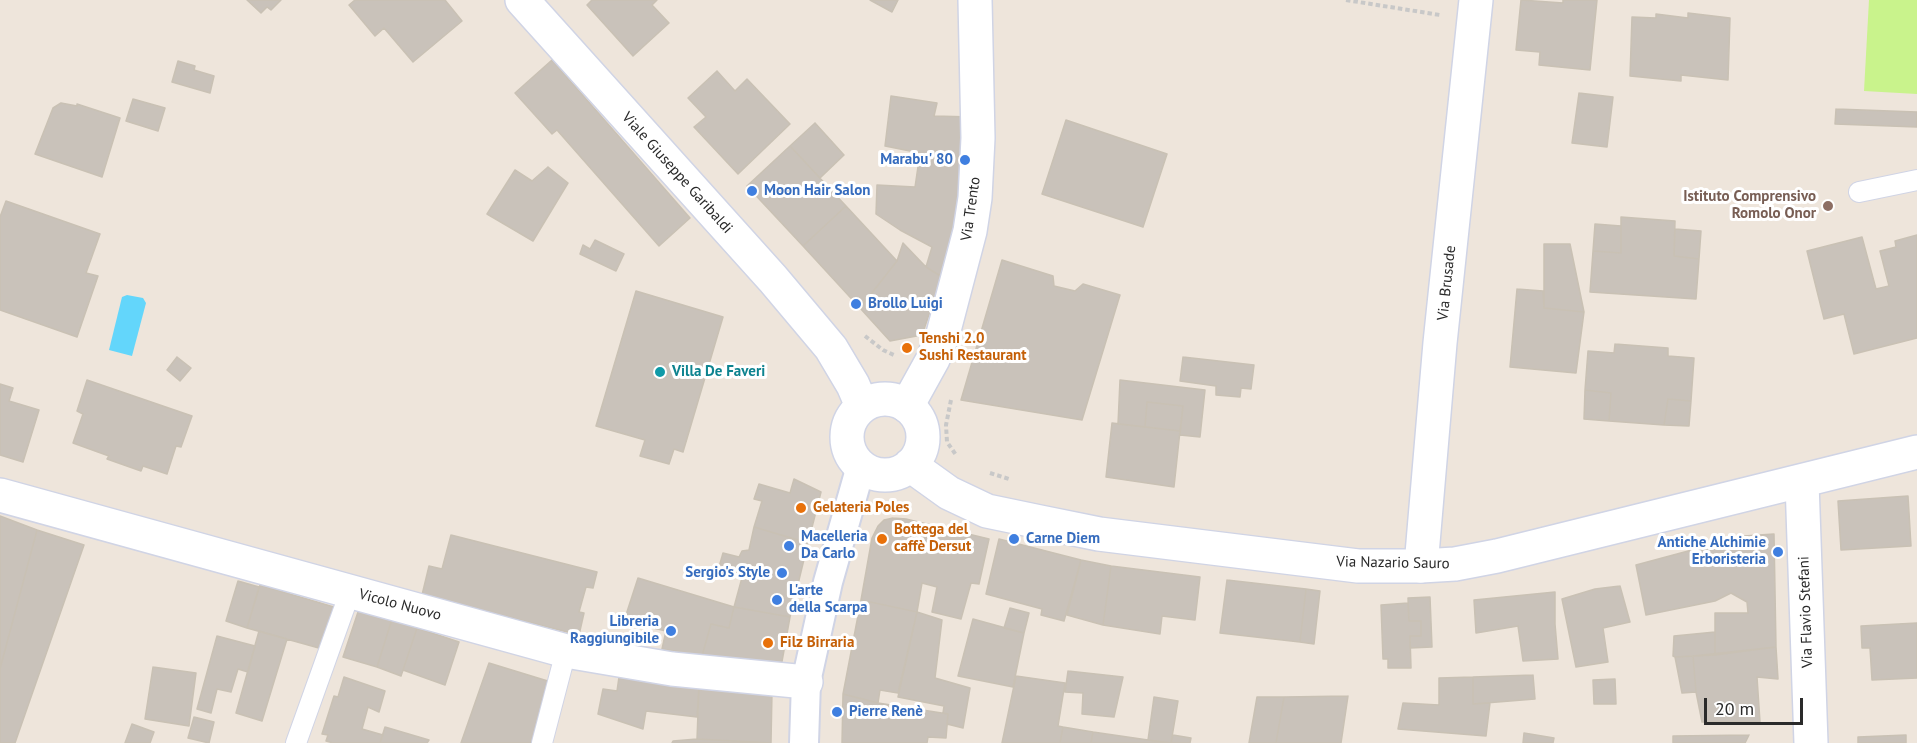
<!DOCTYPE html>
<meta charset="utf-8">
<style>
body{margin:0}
#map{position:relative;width:1917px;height:743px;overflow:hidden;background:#eee5db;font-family:"PT Sans",sans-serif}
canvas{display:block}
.scale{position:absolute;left:1704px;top:698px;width:99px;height:27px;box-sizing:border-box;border:3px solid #2a2a2a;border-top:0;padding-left:8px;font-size:18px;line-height:21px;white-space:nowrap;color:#2a2a2a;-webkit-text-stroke:4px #fff;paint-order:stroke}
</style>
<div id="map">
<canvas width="1917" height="743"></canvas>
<div class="scale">20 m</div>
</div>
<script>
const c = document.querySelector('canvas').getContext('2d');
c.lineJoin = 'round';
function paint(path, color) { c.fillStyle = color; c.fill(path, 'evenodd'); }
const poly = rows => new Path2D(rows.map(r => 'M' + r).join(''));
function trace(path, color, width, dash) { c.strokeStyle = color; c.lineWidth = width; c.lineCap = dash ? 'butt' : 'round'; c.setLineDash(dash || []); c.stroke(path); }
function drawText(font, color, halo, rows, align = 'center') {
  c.font = font + ' "PT Sans",sans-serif'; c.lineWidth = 6; c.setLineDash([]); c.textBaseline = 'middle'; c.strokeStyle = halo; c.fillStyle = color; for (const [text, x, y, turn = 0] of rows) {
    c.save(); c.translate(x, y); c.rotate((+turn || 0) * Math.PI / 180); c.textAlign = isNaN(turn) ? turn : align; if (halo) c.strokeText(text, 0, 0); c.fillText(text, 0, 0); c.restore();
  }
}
paint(poly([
 [1869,0,1917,0,1917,94,1864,91]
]), '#c9f38c');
paint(poly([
 [127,295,143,298,146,303,132,356,109,350,122,297]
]), '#63d6fb');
const building = poly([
 [247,0,281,0,271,10,267,7,261,13,247,0],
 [355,0,445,0,462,21,413,62,384,28,375,36,349,5,355,0],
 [592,0,657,0,652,5,669,23,633,56,587,5,592,0],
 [870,0,898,0,892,12,870,0],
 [1521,0,1563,3,1563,0,1597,0,1590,70,1539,65,1540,52,1516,50,1521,0],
 [1688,13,1730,18,1728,80,1681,75,1681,81,1630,76,1632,17,1656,18,1656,14,1688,18,1688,13],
 [552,60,690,218,659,246,557,130,552,134,515,93,552,60],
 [178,61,195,66,194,70,214,76,210,93,172,82,178,61],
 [717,71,735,91,747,79,790,124,738,174,694,127,706,117,688,98,717,71],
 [1579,93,1613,97,1607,147,1572,143,1579,93],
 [891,96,937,103,934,116,972,117,965,197,942,277,926,267,932,247,900,230,876,214,877,185,915,187,920,153,885,146,891,96],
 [133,99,165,108,158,131,126,121,133,99],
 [61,103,77,106,77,104,120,118,102,177,35,154,53,108,61,103],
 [1836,109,1917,112,1917,127,1835,124,1836,109],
 [1066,120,1167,154,1143,227,1042,194,1066,120],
 [815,123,844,155,820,178,790,146,815,123],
 [790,146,846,206,803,246,747,186,790,146],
 [548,167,568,183,533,241,487,214,515,170,532,181,548,167],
 [6,201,100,234,86,273,98,276,77,337,0,310,0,217,6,201],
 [846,206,897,261,860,308,803,246,846,206],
 [1621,217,1675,221,1674,256,1699,259,1696,299,1590,292,1593,251,1621,253,1621,217],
 [1595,224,1621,226,1621,253,1593,251,1595,224],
 [1675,229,1701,231,1699,259,1674,256,1675,229],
 [1917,235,1917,338,1854,354,1844,314,1824,319,1807,251,1862,237,1876,289,1889,286,1880,251,1896,247,1895,241,1917,235],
 [595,240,624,254,616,271,580,254,583,245,590,249,595,240],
 [903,243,926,267,942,277,922,335,890,341,860,308,897,261,903,243],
 [1544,244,1570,244,1584,312,1544,308,1544,244],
 [1002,260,1053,276,1054,286,1075,291,1083,284,1120,295,1082,420,961,400,1002,260],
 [1517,289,1543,291,1544,308,1584,312,1576,373,1510,367,1517,289],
 [636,291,723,317,683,452,674,449,669,464,640,456,645,440,596,426,636,291],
 [1615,344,1668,348,1668,356,1694,358,1691,401,1668,399,1664,425,1609,421,1611,393,1585,390,1588,351,1614,353,1615,344],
 [177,357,191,368,180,381,167,370,177,357],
 [1183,357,1254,365,1251,389,1241,388,1240,397,1216,395,1216,386,1180,381,1183,357],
 [87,380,192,416,181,447,176,446,167,474,143,466,141,471,107,459,109,456,73,443,83,414,77,411,87,380],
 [1120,380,1205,390,1200,437,1180,435,1183,406,1147,402,1145,427,1118,424,1120,380],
 [0,384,13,388,9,401,39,410,23,462,0,455,0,384],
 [1585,390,1611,393,1609,421,1584,419,1585,390],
 [1668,399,1691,401,1689,426,1664,425,1668,399],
 [1147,402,1183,406,1180,431,1145,427,1147,402],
 [1112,423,1180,431,1174,487,1106,477,1112,423],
 [794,479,821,492,808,543,754,527,762,501,754,499,759,484,790,493,794,479],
 [1908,496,1911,546,1841,550,1838,501,1908,496],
 [0,516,37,530,0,669,0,516],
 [893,518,906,519,989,539,979,584,971,583,961,619,932,612,937,587,922,583,917,612,861,600,872,538,878,526,884,520,893,518],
 [754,527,808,543,790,617,734,607,743,574,719,567,723,553,739,557,742,551,749,550,754,527],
 [37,530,84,545,15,743,0,743,0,669,37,530],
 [1774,534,1776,647,1715,655,1715,613,1748,613,1747,602,1731,593,1715,601,1646,615,1636,565,1744,536,1774,534],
 [451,535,597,572,593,588,586,587,579,612,584,613,579,635,422,595,429,566,442,569,451,535],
 [999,539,1081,560,1064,621,1041,615,1042,609,986,594,999,539],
 [1081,560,1111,566,1103,625,1067,615,1081,560],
 [1111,566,1200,577,1195,620,1162,616,1160,634,1103,625,1111,566],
 [638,578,734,607,729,628,711,624,702,656,662,649,666,631,624,621,638,578],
 [1227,580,1306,589,1300,642,1220,633,1227,580],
 [238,581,259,587,247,628,226,621,238,581],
 [260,585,337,608,326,650,247,628,260,585],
 [1620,586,1630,622,1603,628,1608,662,1576,667,1562,599,1595,589,1620,586],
 [1306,589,1320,591,1314,644,1300,642,1306,589],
 [1555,592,1555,624,1558,659,1523,661,1518,626,1476,633,1474,600,1555,592],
 [1430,597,1432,647,1410,648,1410,636,1421,636,1421,621,1409,621,1408,598,1430,597],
 [861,600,917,612,898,693,880,690,878,703,843,694,861,600],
 [1408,603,1409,621,1421,621,1421,636,1410,636,1411,668,1388,668,1388,659,1383,659,1381,605,1408,603],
 [734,607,790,617,781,667,702,656,711,624,729,628,734,607],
 [1010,608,1029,613,1024,633,1004,628,1010,608],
 [359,609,392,619,377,667,343,657,359,609],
 [917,612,942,620,935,678,970,688,963,728,947,724,948,714,943,713,944,706,898,697,917,612],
 [392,619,417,628,401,676,377,667,392,619],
 [973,619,1024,633,1013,687,958,676,973,619],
 [1917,623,1917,678,1872,680,1870,648,1862,648,1861,626,1917,623],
 [417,628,459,642,445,685,403,670,417,628],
 [259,631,287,639,262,721,236,713,259,631],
 [1715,632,1715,655,1675,657,1673,656,1674,636,1715,632],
 [217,636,255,646,248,672,238,669,231,692,217,689,211,713,197,709,217,636],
 [1776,647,1778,679,1757,677,1760,722,1702,722,1696,692,1693,656,1776,647],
 [1693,656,1696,692,1682,693,1675,657,1693,656],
 [489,663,551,682,533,743,461,743,489,663],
 [153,667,196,673,189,726,145,719,153,667],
 [1068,671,1123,677,1114,717,1082,714,1083,693,1065,692,1068,671],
 [1533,675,1535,699,1473,704,1473,677,1533,675],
 [1016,676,1065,683,1058,726,1063,727,1060,743,1002,743,1016,676],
 [344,677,385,691,379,712,368,707,362,729,383,735,380,743,333,743,326,741,328,735,322,734,334,696,338,697,344,677],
 [619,677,699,687,697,717,646,711,643,729,598,714,603,689,617,691,619,677],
 [1473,677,1473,704,1490,703,1486,736,1398,729,1403,703,1439,705,1439,678,1473,677],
 [1615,679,1616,704,1594,704,1593,680,1615,679],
 [699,687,772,692,771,743,697,739,699,687],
 [843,694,878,703,948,714,946,738,928,737,927,743,842,743,843,694],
 [1348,696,1341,743,1276,743,1284,697,1348,696],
 [1154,697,1178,701,1171,743,1148,740,1154,697],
 [1257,697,1284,697,1276,743,1249,743,1257,697],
 [194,717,214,722,209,743,188,738,194,717],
 [132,724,154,732,150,743,125,743,132,724],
 [385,727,429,740,427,743,380,743,385,727],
 [1063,727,1093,732,1091,743,1060,743,1063,727],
 [1093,732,1148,740,1164,743,1091,743,1093,732],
 [1524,733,1554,738,1553,743,1523,743,1524,733],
 [1173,735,1191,738,1190,743,1171,743,1173,735],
 [1749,735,1745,743,1673,743,1673,736,1749,735],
 [1906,735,1906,743,1858,743,1858,737,1906,735],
 [697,739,771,743,672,743,673,741,697,739]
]);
paint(building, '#c9c2ba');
trace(building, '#c9c1b4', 1.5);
const service = poly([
 [1859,192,1917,180],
 [296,743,350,592],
 [542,743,566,651]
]);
const pedestrian = poly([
 [804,743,806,682,828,582,861,466]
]);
const minor = poly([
 [907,406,933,359,943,334,970,231,975,198,978,138,975,0],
 [1802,482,1811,743],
 [0,495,566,651,672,669,806,682],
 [1421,566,1440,343,1476,0]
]);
const tertiary = poly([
 [522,0,773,279,831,348,853,385,862,406],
 '847 437a38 38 0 1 1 76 0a38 38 0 1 1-76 0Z',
 [910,465,949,493,987,511,1040,522,1099,534,1358,566,1421,566,1455,564,1497,556,1917,452]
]);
trace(service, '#d0d4e5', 22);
trace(pedestrian, '#d0d4e5', 32);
trace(minor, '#d0d4e5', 36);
trace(tertiary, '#d0d4e5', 36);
trace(poly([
 [1346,0,1440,15],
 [865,336,883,350,896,356],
 [951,400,946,425,947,442,956,455],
 [990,473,1009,479]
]), '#c8c8c8', 4, [4.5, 3]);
trace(service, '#fff', 20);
trace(pedestrian, '#fff', 28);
trace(minor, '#fff', 33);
trace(tertiary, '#fff', 33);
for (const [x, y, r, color] of [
 [965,160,6,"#3f7fe0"],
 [752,191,6,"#3f7fe0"],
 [1828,206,6,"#8d6e63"],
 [856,304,6,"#3f7fe0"],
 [907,348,6,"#e8710a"],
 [660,372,6,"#0f9aa8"],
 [801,508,6,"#e8710a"],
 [882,539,6,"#e8710a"],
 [1014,539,6,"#3f7fe0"],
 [789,546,6,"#3f7fe0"],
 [1778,552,6,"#3f7fe0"],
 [782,573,6,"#3f7fe0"],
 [777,600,6,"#3f7fe0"],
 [671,631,6,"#3f7fe0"],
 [768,643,6,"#e8710a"],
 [837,712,6,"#3f7fe0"]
]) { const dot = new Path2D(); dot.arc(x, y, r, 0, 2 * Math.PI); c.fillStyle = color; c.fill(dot); trace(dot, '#fff', 2); }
drawText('bold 15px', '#366cbe', '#fff', [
 ["Marabu' 80",953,160,"right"],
 ["Moon Hair Salon",764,191],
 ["Brollo Luigi",868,304],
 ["Macelleria",801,537],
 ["Da Carlo",801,554],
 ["Carne Diem",1026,539],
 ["Antiche Alchimie",1766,543,"right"],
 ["Erboristeria",1766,560,"right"],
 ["Sergio's Style",770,573,"right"],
 ["L'arte",789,591],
 ["della Scarpa",789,608],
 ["Libreria",659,622,"right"],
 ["Raggiungibile",659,639,"right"],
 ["Pierre Renè",849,712]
], 'left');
drawText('15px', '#2a2a2a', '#fff', [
 ["Viale Giuseppe Garibaldi",677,173,48],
 ["Via Trento",971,209,-82],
 ["Via Brusade",1447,283,-84],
 ["Via Nazario Sauro",1393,563,1],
 ["Vicolo Nuovo",400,605,15],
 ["Via Flavio Stefani",1806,612,-92]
]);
drawText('bold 15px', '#785e54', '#fff', [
 ["Istituto Comprensivo",1816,197],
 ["Romolo Onor",1816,214]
], 'right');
drawText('bold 15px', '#c56008', '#fff', [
 ["Tenshi 2.0",919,339],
 ["Sushi Restaurant",919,356],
 ["Gelateria Poles",813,508],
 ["Bottega del",894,530],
 ["caffè Dersut",894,547],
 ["Filz Birraria",780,643]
], 'left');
drawText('bold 15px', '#0d838f', '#fff', [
 ["Villa De Faveri",672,372]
], 'left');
</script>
